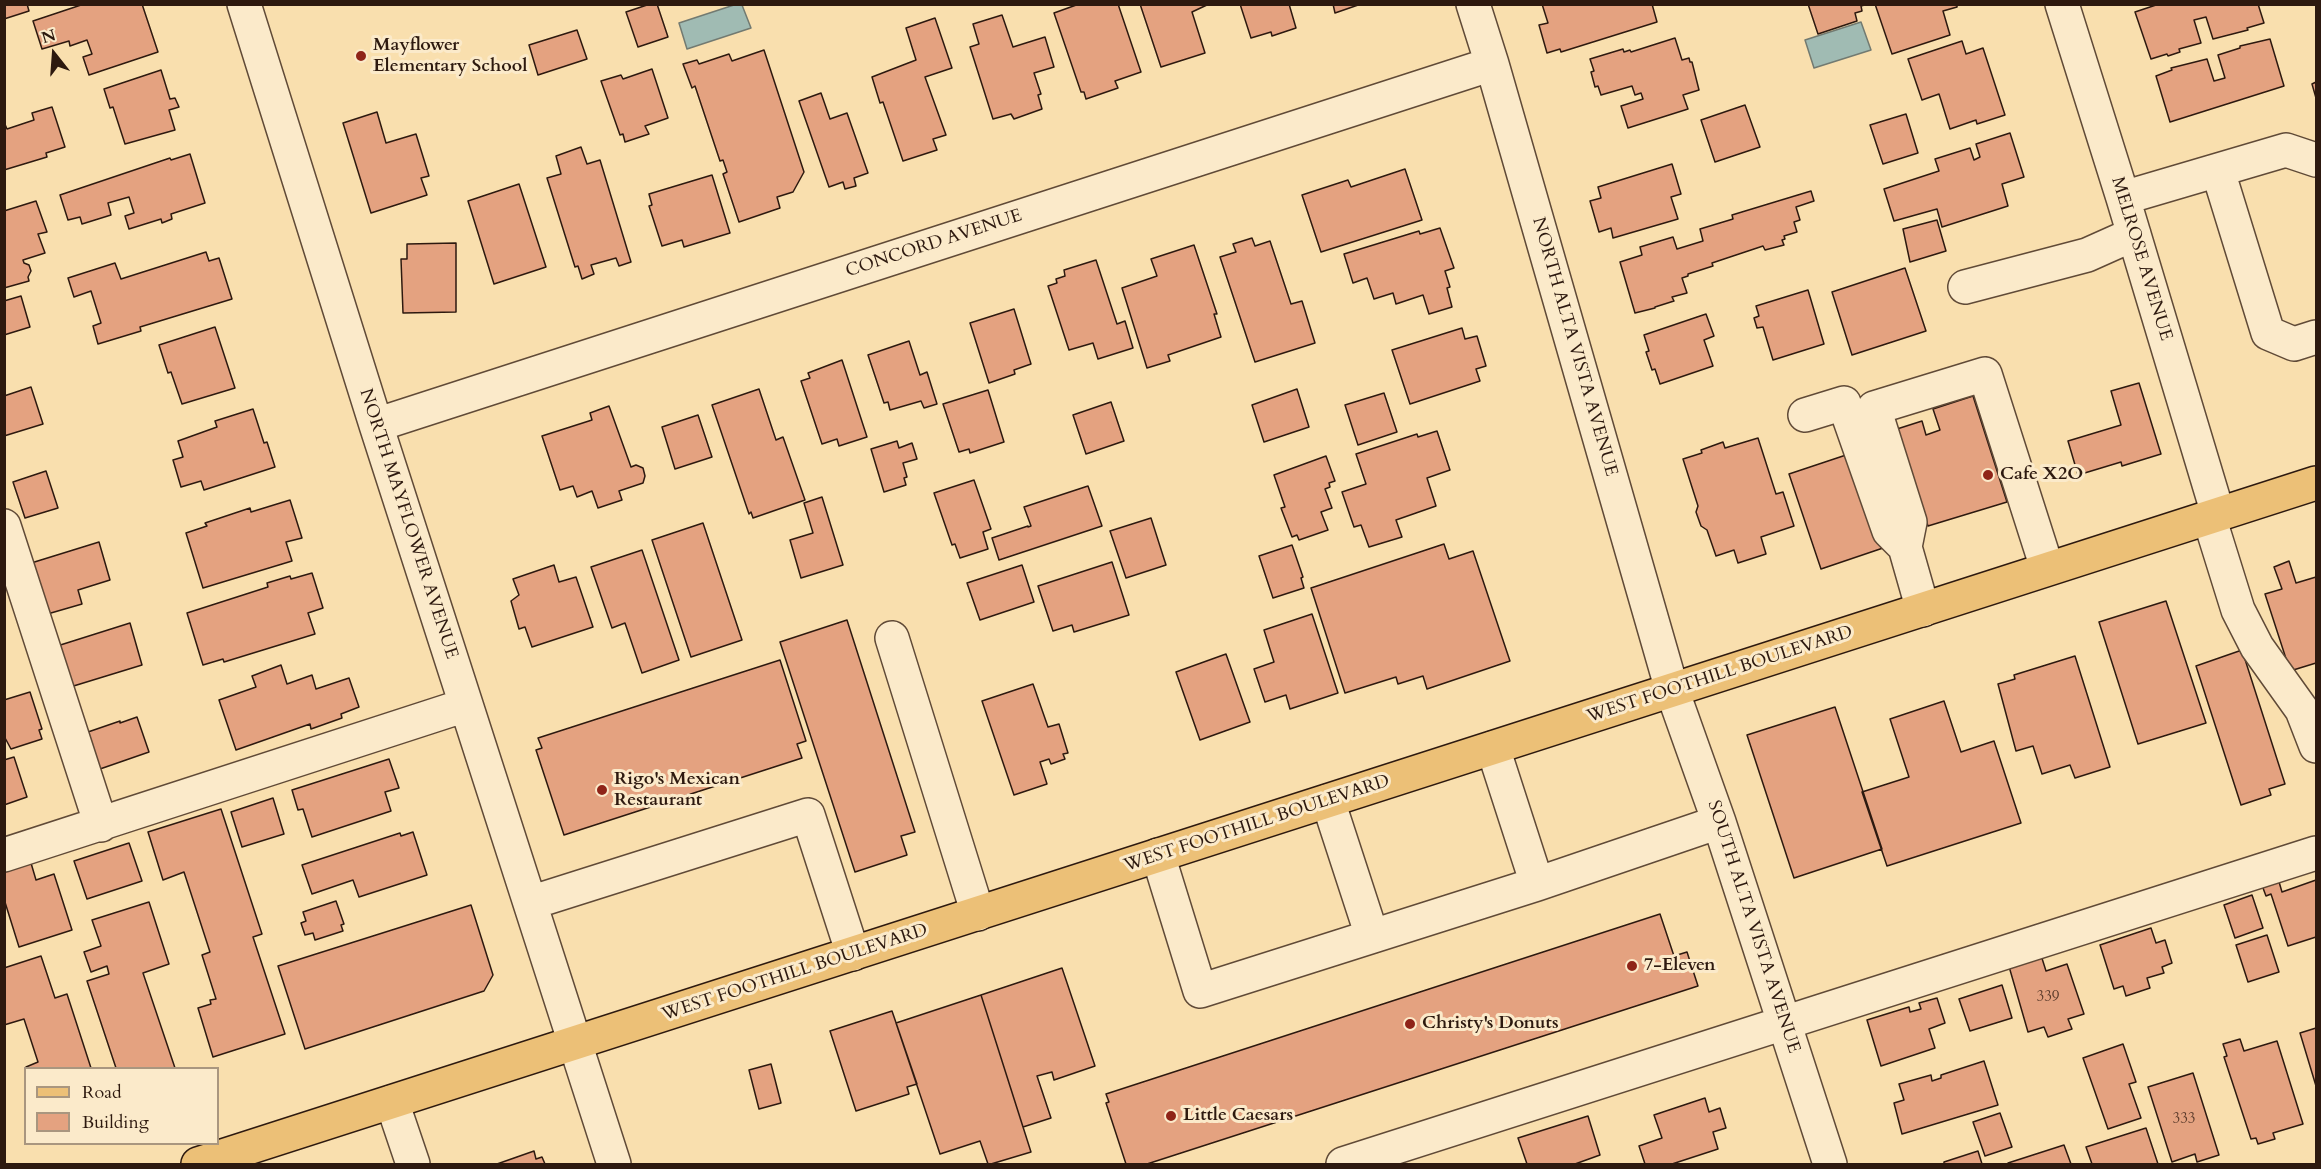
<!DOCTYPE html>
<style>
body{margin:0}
#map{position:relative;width:2321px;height:1169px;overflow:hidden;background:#f9dfae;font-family:Cardo,serif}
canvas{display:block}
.frame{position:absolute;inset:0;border:6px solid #2d190f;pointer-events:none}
.legend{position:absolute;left:24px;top:1067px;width:195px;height:78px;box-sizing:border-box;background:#fbeaca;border:2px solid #a9967f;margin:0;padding:8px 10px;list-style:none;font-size:18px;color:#2d190f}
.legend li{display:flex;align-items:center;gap:12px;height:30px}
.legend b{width:30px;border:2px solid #a9967f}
.north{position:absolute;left:24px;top:24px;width:60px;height:60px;-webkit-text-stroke:4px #fbeaca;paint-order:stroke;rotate:343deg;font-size:16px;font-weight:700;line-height:24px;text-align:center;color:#2d190f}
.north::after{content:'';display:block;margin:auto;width:21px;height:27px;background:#2d190f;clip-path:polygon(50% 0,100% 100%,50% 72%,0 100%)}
</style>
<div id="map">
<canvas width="2321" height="1169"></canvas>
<div class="frame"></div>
<ul class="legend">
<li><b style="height:8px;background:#ecc077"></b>Road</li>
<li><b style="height:16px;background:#e4a280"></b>Building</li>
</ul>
<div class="north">N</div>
</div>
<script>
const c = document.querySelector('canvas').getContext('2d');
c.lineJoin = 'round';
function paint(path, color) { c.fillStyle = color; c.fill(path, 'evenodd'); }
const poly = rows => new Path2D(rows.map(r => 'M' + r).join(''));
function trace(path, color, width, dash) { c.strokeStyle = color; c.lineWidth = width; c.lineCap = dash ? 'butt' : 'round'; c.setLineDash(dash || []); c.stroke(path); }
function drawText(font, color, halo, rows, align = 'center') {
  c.font = font + ' Cardo,serif'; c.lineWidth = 6; c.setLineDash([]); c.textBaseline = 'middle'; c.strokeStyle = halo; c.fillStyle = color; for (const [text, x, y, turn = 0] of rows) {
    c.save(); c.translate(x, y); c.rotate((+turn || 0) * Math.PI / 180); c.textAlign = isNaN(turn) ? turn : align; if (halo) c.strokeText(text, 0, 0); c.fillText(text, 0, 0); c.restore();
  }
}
const water = poly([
 [737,4,742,5,751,28,687,49,679,23,737,4],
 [1861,22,1871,50,1814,68,1805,40,1861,22]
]);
paint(water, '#a0bbb3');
trace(water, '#727a71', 1.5);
const building = poly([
 [4,4,27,4,29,11,4,19,4,4],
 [84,4,142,4,158,52,89,75,83,57,92,54,87,40,70,46,69,41,42,49,33,21,84,4],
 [650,4,657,4,668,37,638,47,626,12,650,4],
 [1079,4,1118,4,1141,72,1115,81,1118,88,1086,99,1084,92,1081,92,1054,13,1079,4],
 [1140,4,1209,4,1192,12,1205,53,1161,67,1140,4],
 [1240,4,1289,4,1296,28,1272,36,1271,32,1251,38,1240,4],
 [1333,4,1361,4,1335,13,1333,4],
 [1542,4,1652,4,1657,22,1561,52,1560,49,1547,53,1539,25,1548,23,1542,4],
 [1808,4,1868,4,1861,6,1862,11,1855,13,1857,21,1818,34,1808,4],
 [1875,4,1957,4,1957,7,1943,11,1950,35,1892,54,1875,4],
 [2159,4,2258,4,2264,23,2247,28,2248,30,2213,39,2206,17,2194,20,2201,43,2179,49,2180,52,2168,56,2167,54,2151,59,2135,12,2159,4],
 [1002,15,1013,47,1045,37,1054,67,1034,73,1041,94,1038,95,1042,109,1014,119,1011,114,993,119,970,47,979,44,973,24,1002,15],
 [935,18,952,68,925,77,946,135,933,139,937,150,903,161,883,102,880,103,872,77,916,60,906,28,935,18],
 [577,30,587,59,538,75,529,45,577,30],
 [1675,38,1682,60,1689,58,1690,62,1692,62,1699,90,1683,95,1688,109,1628,128,1621,106,1643,99,1641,93,1635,95,1632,86,1601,95,1598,86,1595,87,1591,72,1594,71,1590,59,1623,49,1624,52,1630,50,1631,52,1675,38],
 [2270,39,2284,86,2170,122,2156,76,2172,70,2171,68,2207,59,2214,81,2225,78,2218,55,2240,48,2240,46,2270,39],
 [1962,41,1966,54,1983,48,2005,115,1977,124,1976,120,1950,129,1939,94,1922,100,1908,59,1962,41],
 [764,50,804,172,793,192,777,197,780,208,739,222,723,174,727,172,723,160,720,161,695,86,692,88,683,64,697,60,699,64,729,54,732,61,764,50],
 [652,69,668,118,645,126,649,134,625,142,623,134,620,135,601,81,621,75,623,79,652,69],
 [161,70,170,99,175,98,179,107,169,110,175,130,125,144,113,107,110,108,104,89,161,70],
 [2316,82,2316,98,2312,84,2316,82],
 [821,93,830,119,847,113,868,173,854,178,856,186,845,189,843,182,829,187,799,101,821,93],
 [1745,105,1760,147,1715,162,1701,120,1745,105],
 [52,107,65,147,46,153,47,157,4,170,4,122,7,129,34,120,32,113,52,107],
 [377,112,386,143,416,134,429,176,421,178,427,195,371,213,343,123,377,112],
 [1906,114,1918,153,1883,164,1870,125,1906,114],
 [2010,133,2024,177,2002,184,2008,206,1942,227,1937,209,1894,221,1884,189,1939,171,1935,159,1970,148,1974,160,1980,157,1976,144,2010,133],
 [581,147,587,164,600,160,631,262,619,266,616,258,591,265,594,274,582,279,578,266,575,267,547,178,561,174,556,156,581,147],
 [190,154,205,203,171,214,172,219,162,223,161,219,129,229,125,216,134,213,129,197,108,203,111,215,82,224,80,217,68,220,60,195,170,158,171,160,190,154],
 [1672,164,1681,194,1671,197,1678,219,1613,238,1611,228,1599,232,1590,201,1601,198,1598,187,1672,164],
 [1405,169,1422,220,1321,252,1302,195,1348,180,1351,187,1405,169],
 [712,175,730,233,684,247,682,240,662,246,649,206,652,205,649,194,712,175],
 [519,184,546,267,494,284,468,201,519,184],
 [1811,191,1814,201,1796,207,1800,220,1794,222,1797,232,1784,236,1785,239,1782,240,1784,245,1765,250,1763,246,1712,263,1713,266,1688,274,1688,276,1682,278,1687,293,1672,297,1674,301,1655,307,1655,308,1635,313,1620,262,1642,255,1640,247,1673,237,1677,249,1703,241,1700,229,1733,219,1732,215,1811,191],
 [36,201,47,232,38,234,45,253,23,260,24,263,29,265,31,271,28,277,29,281,4,288,4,211,36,201],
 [1937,220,1946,251,1910,262,1903,229,1937,220],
 [1440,228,1454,268,1445,271,1450,287,1447,288,1452,307,1429,314,1423,295,1396,304,1393,293,1374,299,1367,278,1353,283,1344,254,1419,231,1420,234,1440,228],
 [1252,238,1255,246,1270,241,1291,304,1302,301,1315,343,1255,362,1220,257,1236,252,1233,244,1252,238],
 [456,243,456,312,403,313,401,259,407,259,407,244,456,243],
 [1194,245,1217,314,1214,314,1221,337,1168,355,1170,361,1147,368,1122,288,1157,276,1151,259,1194,245],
 [206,252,209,261,219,258,232,299,140,327,141,331,98,344,93,326,101,323,91,291,74,297,68,278,115,263,121,279,206,252],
 [1096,260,1117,324,1125,321,1133,348,1098,359,1093,343,1069,350,1048,286,1057,283,1056,279,1065,276,1064,270,1096,260],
 [1905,268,1926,331,1852,355,1832,292,1905,268],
 [1808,290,1824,344,1773,360,1763,327,1757,328,1754,318,1759,316,1756,306,1808,290],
 [21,296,30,327,4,335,4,301,21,296],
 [1014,309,1031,364,1014,370,1015,374,989,383,970,323,1014,309],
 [1706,314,1714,336,1704,340,1713,366,1660,384,1655,369,1652,370,1646,352,1649,351,1644,335,1706,314],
 [215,327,235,388,182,404,171,372,168,373,159,345,215,327],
 [1462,328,1465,339,1477,336,1486,366,1476,369,1480,381,1410,404,1392,350,1462,328],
 [909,341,920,375,927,372,937,404,924,408,921,401,890,410,888,402,884,403,868,355,909,341],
 [842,360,867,437,839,446,837,439,822,444,801,381,810,378,808,373,842,360],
 [2139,383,2161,454,2122,466,2121,462,2078,475,2068,441,2121,425,2111,391,2139,383],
 [31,387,43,424,4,436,4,396,31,387],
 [759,389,776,440,783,437,805,500,753,518,751,512,749,514,712,405,759,389],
 [1297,389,1309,427,1264,442,1252,405,1297,389],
 [988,390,1004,442,970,453,969,449,959,452,943,404,988,390],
 [1384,393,1397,432,1358,445,1345,405,1384,393],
 [1973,396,2007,502,1928,526,1897,429,1922,421,1926,435,1940,430,1933,409,1973,396],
 [1111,402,1124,441,1086,454,1073,415,1111,402],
 [609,406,631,467,636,465,643,468,645,476,643,483,619,491,622,500,598,508,592,491,577,497,573,486,560,490,542,436,592,420,590,413,609,406],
 [253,409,264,443,267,442,275,467,204,490,201,481,181,487,173,460,183,457,178,441,217,427,215,421,253,409],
 [698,415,712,457,675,469,662,427,698,415],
 [1437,431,1450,470,1427,478,1436,506,1396,520,1402,537,1369,547,1361,525,1354,527,1342,492,1366,484,1356,454,1417,434,1418,437,1437,431],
 [1758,438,1776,494,1783,492,1794,526,1761,537,1766,554,1738,563,1734,550,1716,556,1707,530,1701,526,1696,512,1698,506,1683,459,1702,453,1701,450,1723,442,1725,448,1758,438],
 [897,441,899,448,912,443,917,459,903,463,907,477,904,478,906,485,884,492,871,449,897,441],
 [1855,452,1886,547,1821,569,1789,474,1855,452],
 [1326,456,1335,481,1329,483,1330,487,1325,489,1332,508,1321,512,1328,530,1299,540,1297,535,1292,537,1281,508,1285,507,1274,475,1326,456],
 [46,471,58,508,25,518,13,482,46,471],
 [974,480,991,529,983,532,988,549,960,558,955,544,952,545,934,493,974,480],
 [1088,486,1102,526,999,560,992,538,1028,526,1028,527,1031,526,1024,507,1088,486],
 [822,497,843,565,801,578,790,540,813,533,804,503,822,497],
 [290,500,302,538,286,542,292,561,203,588,186,533,207,526,205,523,250,508,251,512,290,500],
 [1151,518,1166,565,1126,578,1110,531,1151,518],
 [703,523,742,640,691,657,652,540,703,523],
 [99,542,110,580,78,590,82,604,44,615,28,564,99,542],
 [1444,544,1449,559,1473,551,1510,661,1427,689,1423,676,1398,684,1396,677,1345,693,1311,588,1444,544],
 [1292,545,1303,577,1301,578,1304,588,1273,598,1259,556,1292,545],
 [642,550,679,660,642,673,625,623,612,628,591,567,642,550],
 [2289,561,2296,583,2316,577,2316,663,2290,671,2265,594,2282,589,2274,567,2289,561],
 [1112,562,1129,615,1074,632,1072,625,1053,631,1038,586,1112,562],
 [554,565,559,582,576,577,593,627,532,647,525,627,519,629,511,601,519,595,513,579,554,565],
 [1022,565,1034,602,980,620,967,583,1022,565],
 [312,573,323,608,308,613,315,634,224,662,223,659,203,665,187,613,268,587,267,583,290,576,291,579,312,573],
 [2166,601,2206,723,2138,744,2099,622,2166,601],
 [1312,614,1338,693,1290,709,1286,695,1265,702,1254,669,1274,662,1264,630,1312,614],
 [847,620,915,832,901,836,907,855,855,872,780,642,847,620],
 [130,623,142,665,67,688,54,647,130,623],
 [2242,650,2285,784,2269,789,2271,795,2241,805,2196,666,2242,650],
 [1226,654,1250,722,1200,740,1176,672,1226,654],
 [2075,656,2110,767,2075,778,2070,765,2042,774,2033,746,2016,751,1998,684,2015,679,2014,675,2075,656],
 [780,660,806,741,797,744,802,758,564,835,536,750,542,748,538,738,780,660],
 [281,665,287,684,312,675,316,689,349,678,359,707,341,714,342,718,311,729,310,724,236,750,219,700,256,687,252,676,281,665],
 [1033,684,1048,727,1059,724,1068,753,1063,754,1065,759,1051,764,1049,759,1040,762,1047,784,1014,795,982,701,1033,684],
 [30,692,42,729,39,730,42,739,11,749,4,736,4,700,30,692],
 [1944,701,1961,752,1994,741,2021,823,1887,866,1862,792,1909,777,1890,719,1944,701],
 [1835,707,1882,849,1794,878,1747,735,1835,707],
 [137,717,149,752,100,769,88,732,120,721,120,723,137,717],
 [14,757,27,797,4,805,4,760,14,757],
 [389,759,399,788,385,792,391,811,312,837,303,809,298,810,292,790,389,759],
 [273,798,284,834,242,847,231,812,273,798],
 [221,809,262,934,253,937,285,1034,213,1057,198,1008,211,1004,210,1000,216,999,202,955,210,952,184,872,163,880,148,832,221,809],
 [413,832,427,875,359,897,353,880,312,894,302,865,400,833,401,836,413,832],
 [129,843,142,881,87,899,74,861,129,843],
 [31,863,36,880,54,874,72,930,19,947,4,899,4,872,31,863],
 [2277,875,2282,892,2316,880,2316,937,2288,946,2271,894,2266,896,2260,880,2277,875],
 [2252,895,2263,928,2235,938,2224,905,2252,895],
 [336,901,344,924,341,925,343,931,315,940,313,933,305,935,301,923,306,921,303,912,336,901],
 [149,902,169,964,143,973,175,1068,116,1068,87,981,109,974,107,966,91,972,84,952,101,946,92,920,149,902],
 [471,905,493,975,484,991,305,1049,278,966,471,905],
 [1660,914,1674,956,1687,952,1698,986,1147,1164,1126,1164,1106,1103,1109,1102,1106,1094,1660,914],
 [2151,928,2156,943,2165,940,2172,963,2162,967,2164,973,2147,978,2150,988,2126,996,2123,986,2114,989,2100,945,2151,928],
 [2267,935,2279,972,2248,982,2236,945,2267,935],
 [2040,952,2046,971,2067,964,2084,1014,2068,1019,2072,1029,2048,1037,2044,1027,2028,1032,2008,963,2040,952],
 [41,956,55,998,67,994,91,1068,27,1068,26,1067,38,1062,24,1019,4,1025,4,968,41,956],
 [1062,968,1095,1066,1054,1080,1052,1072,1037,1076,1051,1118,1023,1127,981,995,1062,968],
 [2002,985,2012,1018,1970,1031,1959,999,2002,985],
 [981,995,1031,1152,991,1164,988,1164,980,1141,940,1154,896,1023,981,995],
 [1937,998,1945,1023,1929,1029,1935,1048,1881,1066,1867,1020,1909,1007,1910,1012,1921,1009,1919,1003,1937,998],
 [892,1011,917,1084,907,1087,909,1094,856,1111,830,1031,892,1011],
 [2316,1028,2316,1086,2300,1033,2316,1028],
 [2240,1039,2244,1051,2277,1041,2303,1124,2273,1133,2275,1139,2258,1144,2256,1138,2251,1139,2224,1057,2227,1056,2223,1044,2240,1039],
 [2123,1044,2136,1082,2129,1084,2141,1118,2108,1129,2083,1058,2123,1044],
 [1984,1061,1998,1105,1902,1134,1894,1103,1904,1100,1899,1084,1931,1075,1932,1081,1941,1078,1941,1075,1984,1061],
 [771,1064,781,1103,759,1109,749,1070,771,1064],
 [2193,1073,2219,1155,2197,1162,2195,1154,2172,1162,2148,1087,2193,1073],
 [1705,1098,1709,1112,1720,1108,1726,1128,1713,1132,1718,1149,1672,1164,1645,1164,1639,1146,1662,1138,1654,1115,1705,1098],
 [2000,1113,2012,1147,1985,1156,1973,1122,2000,1113],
 [1588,1116,1600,1155,1575,1164,1527,1164,1518,1138,1588,1116],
 [2146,1128,2158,1164,2092,1164,2086,1147,2146,1128],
 [2064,1145,2071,1164,2009,1164,2008,1163,2064,1145],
 [534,1151,536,1159,542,1157,545,1164,497,1164,534,1151],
 [1978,1151,1982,1164,1944,1164,1944,1162,1978,1151]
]);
paint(building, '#e4a280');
trace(building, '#2d190f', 1.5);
const minor = poly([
 [244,4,376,425,614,1164],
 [1473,4,1492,64,1672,690,1719,822,1830,1164],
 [2062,4,2123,198,2218,514],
 [2218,171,2268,333,2294,344,2316,337],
 [2123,198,2286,150,2316,160],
 [1965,287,2087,255,2134,234],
 [1805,415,1844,403,1889,531,1905,547,1923,610],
 [376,425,1492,64],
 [2209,517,2238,610,2257,647,2302,710,2316,746],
 [4,526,101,825],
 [1905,547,1910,522,1874,408,1985,374,2047,568],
 [892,638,978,914],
 [1493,748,1537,884],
 [1328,801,1372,936],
 [4,855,466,705],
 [1158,855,1200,991,1537,884,1719,822],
 [530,903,808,815,853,954],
 [392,1102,413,1164],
 [1343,1164,2316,853]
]);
const major = poly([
 [198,1164,2316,483]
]);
trace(minor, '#604a37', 36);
trace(major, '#2d190f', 36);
trace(minor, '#fbeaca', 33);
trace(major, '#ecc077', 33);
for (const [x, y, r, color] of [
 [361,56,6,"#8f2418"],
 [1988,475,6,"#8f2418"],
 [602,790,6,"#8f2418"],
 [1632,966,6,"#8f2418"],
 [1410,1024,6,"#8f2418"],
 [1171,1116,6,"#8f2418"]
]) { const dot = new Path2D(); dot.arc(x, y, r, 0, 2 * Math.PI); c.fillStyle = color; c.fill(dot); trace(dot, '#fbeaca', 2); }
drawText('15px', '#5b3b2b', null, [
 ["339",2048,998],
 ["333",2184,1120]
]);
drawText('bold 18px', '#2d190f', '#fbeaca', [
 ["Mayflower",373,46],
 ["Elementary School",373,67],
 ["Cafe X2O",2000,475],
 ["Rigo's Mexican",614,780],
 ["Restaurant",614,801],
 ["7-Eleven",1644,966],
 ["Christy's Donuts",1422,1024],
 ["Little Caesars",1183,1116]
], 'left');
drawText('18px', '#2d190f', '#fbeaca', [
 ["CONCORD AVENUE",934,244,-18],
 ["MELROSE AVENUE",2141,259,73],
 ["NORTH ALTA VISTA AVENUE",1574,347,74],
 ["NORTH MAYFLOWER AVENUE",408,524,72],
 ["WEST FOOTHILL BOULEVARD",1720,675,-18],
 ["WEST FOOTHILL BOULEVARD",1257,824,-18],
 ["SOUTH ALTA VISTA AVENUE",1753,927,72],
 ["WEST FOOTHILL BOULEVARD",795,973,-18]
]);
</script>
